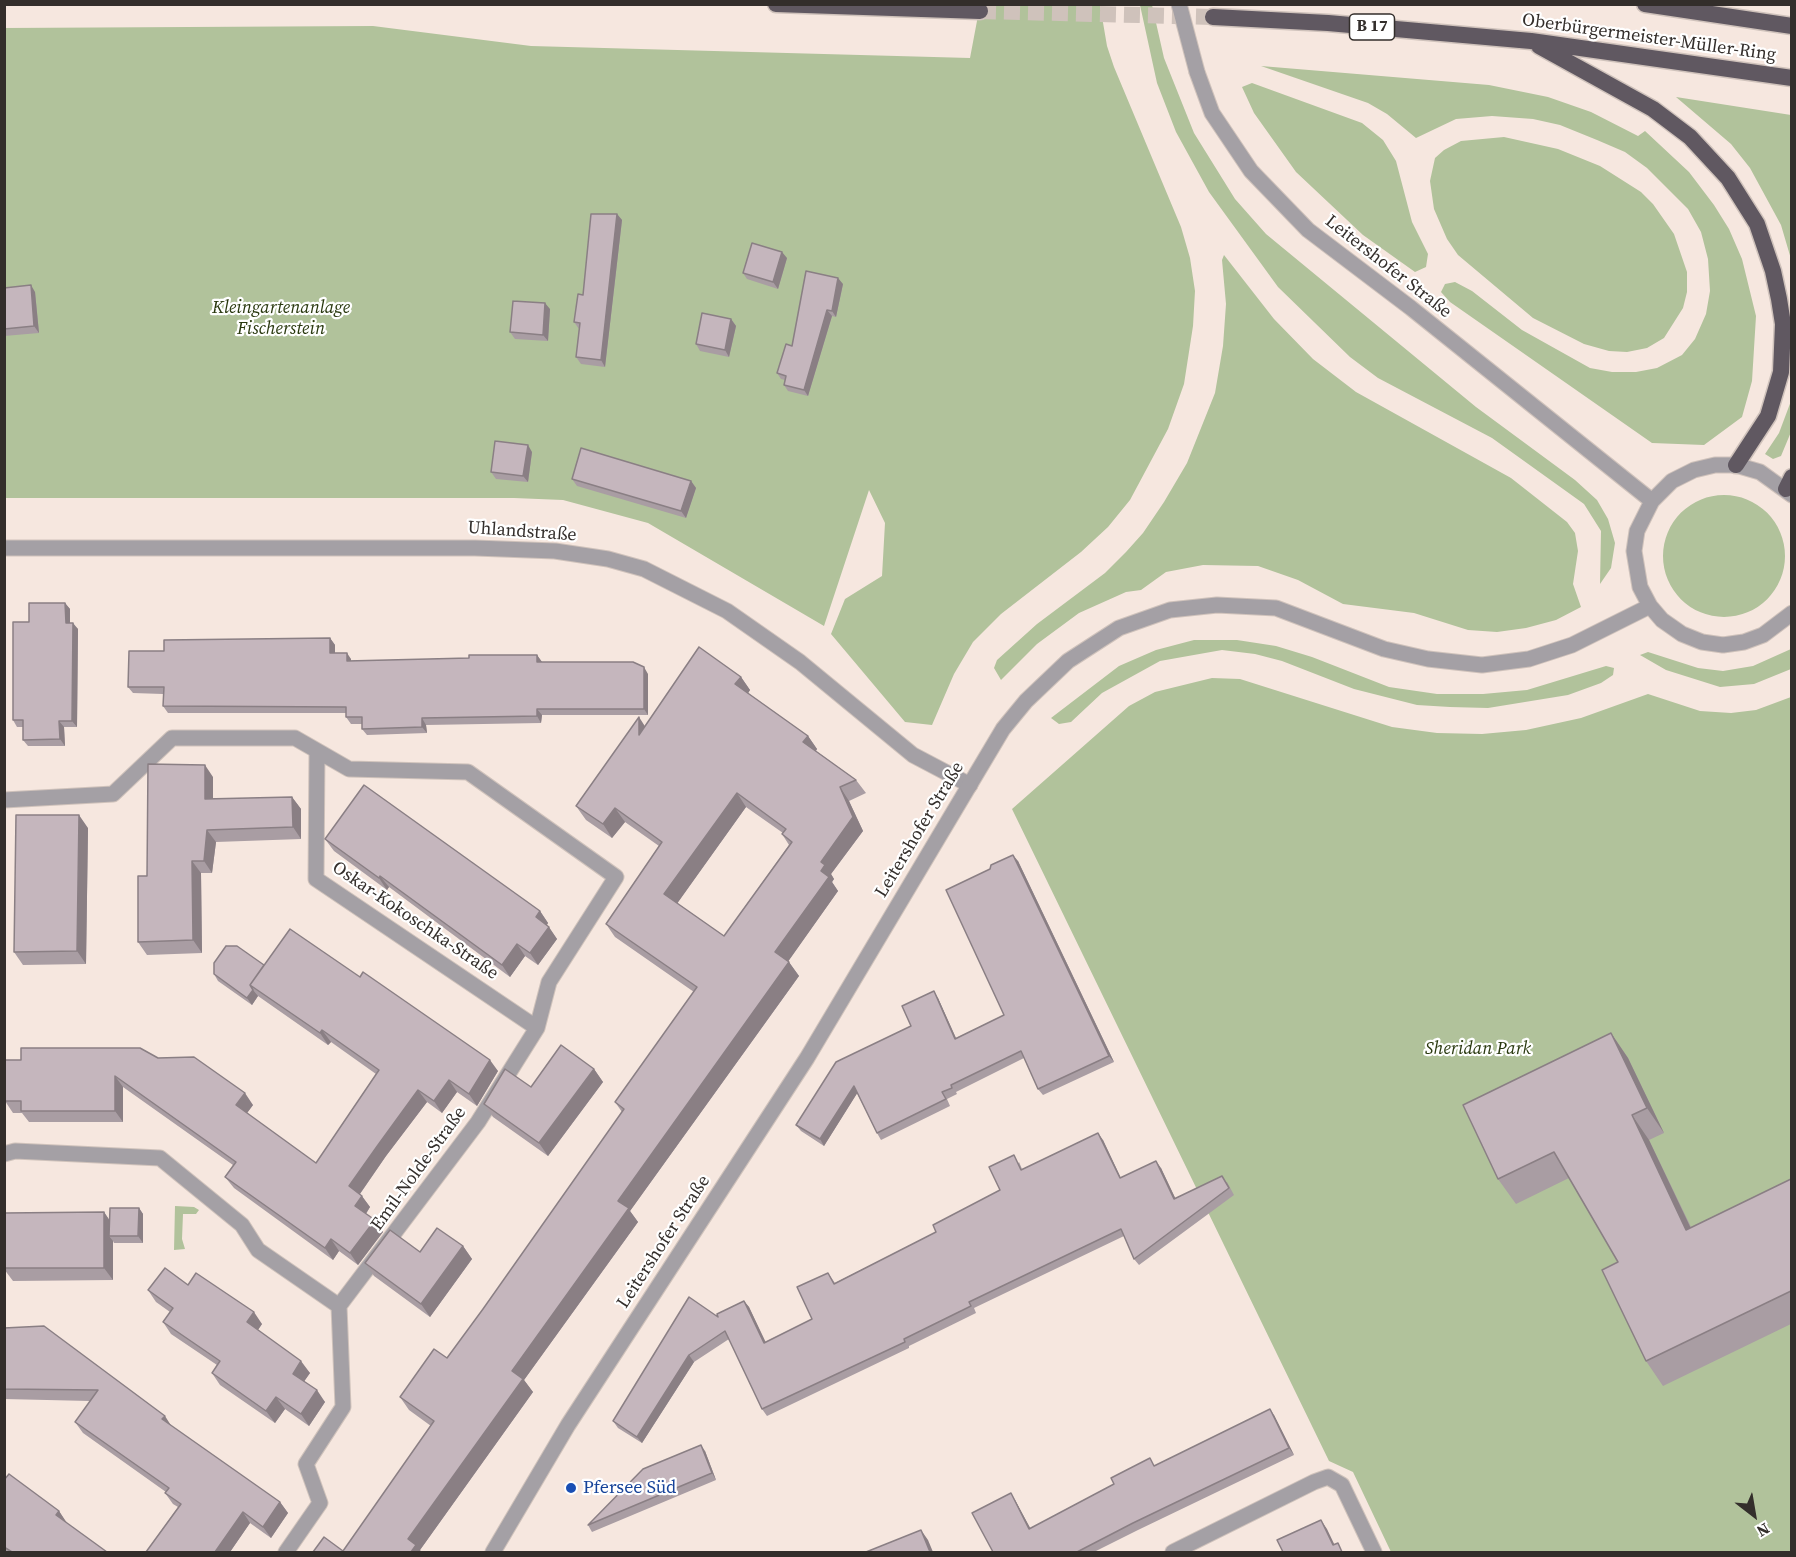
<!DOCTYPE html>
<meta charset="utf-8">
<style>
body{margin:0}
#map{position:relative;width:1796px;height:1557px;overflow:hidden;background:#f6e7df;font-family:"Source Serif 4",serif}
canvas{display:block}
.frame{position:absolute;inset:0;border:6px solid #332e2b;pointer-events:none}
.north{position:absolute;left:1724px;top:1485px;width:60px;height:60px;-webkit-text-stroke:4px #fff;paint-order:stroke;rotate:149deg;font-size:16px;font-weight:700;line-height:24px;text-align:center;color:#332e2b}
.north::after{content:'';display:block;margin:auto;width:21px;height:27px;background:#332e2b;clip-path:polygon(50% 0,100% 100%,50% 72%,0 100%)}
</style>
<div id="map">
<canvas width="1796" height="1557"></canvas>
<div class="frame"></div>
<div class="north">N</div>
</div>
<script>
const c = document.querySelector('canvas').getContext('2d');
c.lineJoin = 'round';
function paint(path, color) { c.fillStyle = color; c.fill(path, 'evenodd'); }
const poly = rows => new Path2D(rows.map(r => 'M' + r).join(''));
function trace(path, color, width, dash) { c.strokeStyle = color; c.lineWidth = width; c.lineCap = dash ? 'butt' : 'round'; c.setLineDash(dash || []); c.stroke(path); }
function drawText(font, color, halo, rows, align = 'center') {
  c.font = font + ' "Source Serif 4",serif'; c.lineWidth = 4.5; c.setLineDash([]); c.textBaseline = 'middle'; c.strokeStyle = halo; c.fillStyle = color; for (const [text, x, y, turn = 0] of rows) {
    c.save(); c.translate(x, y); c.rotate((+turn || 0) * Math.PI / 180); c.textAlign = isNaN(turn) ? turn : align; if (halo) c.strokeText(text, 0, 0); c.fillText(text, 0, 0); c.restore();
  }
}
paint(poly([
 [980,5,1100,5,1107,46,1114,67,1181,227,1190,258,1195,291,1193,326,1184,384,1168,429,1130,500,1108,527,1081,552,1001,614,973,642,954,674,932,725,905,722,831,634,845,599,882,576,885,523,869,490,824,626,648,523,563,500,514,498,5,498,4,28,373,26,531,46,970,58],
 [1140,5,1152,5,1164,58,1194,133,1235,199,1266,234,1476,407,1575,480,1597,500,1608,519,1615,543,1611,568,1600,584,1601,531,1584,504,1492,438,1378,378,1350,357,1278,287,1209,192,1176,132,1157,83],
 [1261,66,1489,85,1548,97,1591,112,1638,136,1645,131,1689,172,1714,205,1729,229,1742,259,1756,316,1752,381,1742,417,1704,445,1652,443,1450,302,1441,292,1445,284,1455,282,1472,291,1522,330,1590,368,1612,372,1636,372,1657,368,1682,355,1695,339,1706,314,1710,291,1708,259,1701,232,1688,209,1647,168,1625,152,1597,140,1560,125,1533,119,1492,116,1456,119,1416,138,1387,114,1368,103],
 [1252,83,1362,123,1383,140,1396,161,1412,222,1428,254,1426,267,1415,272,1363,235,1296,172,1254,113,1242,87],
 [1676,97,1791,115,1791,259,1781,225,1750,168,1731,144],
 [1504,137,1558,149,1600,166,1641,192,1653,204,1674,234,1687,272,1687,292,1683,308,1664,338,1647,348,1627,352,1609,351,1584,344,1533,318,1458,255,1447,239,1434,209,1430,181,1435,158,1444,150,1461,141],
 [1224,255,1274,319,1313,359,1356,392,1511,478,1567,522,1575,533,1578,551,1573,584,1581,607,1556,620,1526,628,1497,632,1468,630,1414,613,1343,604,1298,580,1258,566,1203,565,1166,572,1141,590,1126,592,1079,613,1037,644,1001,680,994,668,997,660,1037,624,1105,573,1126,552,1143,533,1164,502,1187,463,1215,393,1223,346,1226,304,1222,260],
 [1791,401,1791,432,1781,456,1773,459,1765,454,1779,433],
 '1663 556a61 61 0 1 1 122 0a61 61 0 1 1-122 0Z',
 [1194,640,1237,640,1276,646,1312,657,1389,687,1437,694,1483,694,1527,690,1606,666,1614,668,1613,675,1601,683,1568,695,1488,708,1450,707,1417,705,1354,689,1282,661,1255,654,1222,650,1160,661,1102,693,1071,722,1059,724,1051,718,1119,666,1156,650],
 [1791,649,1791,669,1754,684,1720,687,1666,670,1640,655,1648,652,1698,668,1723,671,1753,666],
 [1212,678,1240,679,1392,727,1437,733,1482,734,1526,730,1581,718,1648,694,1700,711,1731,713,1756,710,1791,697,1791,1552,1391,1552,1353,1472,1329,1461,1012,809,1129,706,1155,692],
 [175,1206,194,1207,199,1210,196,1214,183,1214,182,1239,185,1249,174,1250]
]), '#b1c29b');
trace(poly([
 [980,11,1213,17]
]), '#cfc2bb', 16, [16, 8]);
const minor = poly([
 [4,548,475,548,555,551,608,559,644,569,727,611,800,662,913,755,970,785],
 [317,751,316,879,537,1028],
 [4,800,113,794,172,738,295,738,349,769,468,772,616,877,549,982,537,1028,478,1122,339,1306,343,1407,306,1464,320,1503,286,1552],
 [4,1154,15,1151,160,1158,242,1225,258,1250,339,1306],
 [1173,1552,1314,1482,1328,1477,1342,1485,1374,1552]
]);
const tertiary = poly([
 [1197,72,1212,113,1251,171,1308,230,1411,308,1652,501],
 [1792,495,1760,472,1736,465,1715,465,1694,470,1672,481,1652,501,1637,531,1634,551,1640,587,1650,606,1662,620,1682,634,1702,642,1723,645,1744,642,1763,635,1792,613],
 [493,1552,568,1425,807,1058,1003,729,1026,701,1068,661,1119,628,1170,610,1217,605,1276,608,1384,649,1428,659,1482,665,1529,659,1572,645,1650,606]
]);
const trunk = poly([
 [776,4,980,11],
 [1645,4,1792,26],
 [1213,17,1328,23,1531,41,1792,78],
 [1539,46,1653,109,1690,137,1728,178,1757,224,1773,271,1779,299,1783,324,1781,372,1768,416,1736,465],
 [1786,489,1792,477]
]);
trace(minor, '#cfc2bb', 17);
trace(tertiary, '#cfc2bb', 17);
trace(trunk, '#cfc2bb', 19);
trace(minor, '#a4a0a5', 15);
trace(tertiary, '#a4a0a5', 15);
trace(trunk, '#605861', 16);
const tertiaryBridge = poly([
 [1179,4,1197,72]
]);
trace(tertiaryBridge, '#cfc2bb', 17, []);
trace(tertiaryBridge, '#a4a0a5', 15);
paint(poly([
 [617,214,622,220,605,367,581,364,576,357,579,329,574,322,583,295],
 [787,258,778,289,747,279,743,273],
 [843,284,836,317,832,316,808,396,788,391,784,385,785,380,781,379,777,373,792,346],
 [4,288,35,292,39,333,4,336],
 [550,309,548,341,515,339,510,332],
 [731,319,736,326,729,357,700,351,696,344],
 [532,452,528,482,496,479,491,472],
 [572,479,691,481,696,488,686,518,577,486],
 [65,603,70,609,70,623,78,629,77,727,64,727,65,746,28,746,23,740,23,727,17,727,13,720,29,622],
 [330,638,335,645,335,653,351,659,351,661,469,658,537,655,542,662,648,674,648,715,542,715,541,723,426,725,427,733,367,735,362,729,362,724,351,724,346,717,346,713,168,713,163,706,163,694,133,693,128,687,164,651],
 [741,677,750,690,748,693,808,736,817,749,816,751,856,780,866,793,849,801,863,831,831,874,834,879,832,882,838,891,788,961,799,976,630,1211,638,1222,524,1380,533,1392,420,1550,421,1552,313,1552,343,1551,431,1426,409,1410,400,1397,447,1358,483,1309,622,1112,615,1102,694,992,615,937,606,924,659,846,625,822,612,838,586,820,576,806,645,726],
 [746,807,783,833,782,834,789,845,724,936,677,903],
 [213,777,213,799,292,797,301,809,301,839,216,842,212,873,201,873,202,953,147,955,138,942,147,876],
 [88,828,86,964,23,965,14,952],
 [325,839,540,911,548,923,547,925,557,939,538,965,525,956,510,977,389,887,387,890,334,851],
 [1018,861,1114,1062,1043,1095,1038,1089,1024,1058,956,1092,957,1094,947,1099,950,1106,881,1140,877,1133,857,1093,824,1146,801,1131,796,1125,911,1026,938,998,956,1038,1004,1015],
 [264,965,498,1071,477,1106,457,1092,442,1113,427,1102,386,1156,360,1194,370,1207,366,1214,383,1232,358,1265,339,1251,333,1260,234,1188,225,1177,233,1165,123,1087,123,1122,29,1122,22,1113,13,1113,5,1101,158,1058,253,1105,247,1113,316,1163,376,1074,331,1042,328,1045,258,996,252,1005,218,981,214,974],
 [1611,1033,1628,1058,1664,1133,1649,1140,1691,1227,1791,1179,1791,1324,1663,1386,1646,1361,1618,1262,1569,1178,1516,1204,1498,1179],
 [594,1069,603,1082,548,1156,493,1117,484,1104,531,1087],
 [1103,1140,1121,1178,1161,1168,1175,1198,1227,1182,1234,1195,1139,1265,1134,1259,1124,1236,974,1308,976,1313,909,1346,909,1348,767,1416,762,1409,729,1339,694,1362,642,1443,618,1428,613,1421,718,1317,744,1301,749,1307,765,1342,812,1319,828,1273,835,1283,936,1232,1000,1190,1019,1162,1022,1169],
 [139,1208,143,1214,143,1243,114,1243,113,1241,113,1280,13,1281,4,1269,104,1212,110,1221],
 [463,1246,472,1259,430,1317,374,1276,365,1263,420,1252],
 [188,1285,262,1324,258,1330,310,1373,304,1381,325,1402,309,1426,285,1409,275,1423,220,1385,212,1373,217,1365,171,1334,163,1322,170,1312,156,1302,148,1290],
 [4,1328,172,1427,280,1502,288,1513,271,1538,250,1523,230,1552,146,1552,178,1507,173,1504,165,1493,166,1492,83,1433,75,1422,90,1401,4,1399],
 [1274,1415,1294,1455,1138,1530,1094,1552,993,1552,1015,1500,1030,1528],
 [705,1451,716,1480,592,1532,588,1525],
 [4,1480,59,1511,67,1524,107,1552,4,1552]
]), '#a99da3');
paint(poly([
 [617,214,622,220,605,367,601,360],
 [782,252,787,258,778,289,773,282],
 [838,278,843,284,836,317,832,311],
 [31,285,35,292,39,333,34,326],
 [545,303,550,309,548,341,543,335],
 [827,310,832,316,808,396,804,390],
 [731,319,736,326,729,357,725,350],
 [528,445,532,452,528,482,523,476],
 [691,481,696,488,686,518,681,511],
 [65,603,70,609,70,629,66,623],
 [73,623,78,629,77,727,72,721],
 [330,638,335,645,335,660,330,653],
 [347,653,351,659,351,668,347,661],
 [537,655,542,662,542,669,537,662],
 [644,667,648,674,648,715,644,709],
 [741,677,750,690,745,698,735,684],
 [537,709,542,715,541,723,537,716],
 [639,717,648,731,639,735],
 [422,718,426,725,427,733,422,727],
 [59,721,64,727,65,746,60,739],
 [808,736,817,749,813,755,803,742],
 [205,765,213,777,213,811,205,799],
 [840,787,849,801,863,831,831,874,834,879,832,882,838,891,785,966,775,952,821,871,821,862],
 [737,793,746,807,674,908,664,894],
 [292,797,301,809,301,839,293,827],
 [615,808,625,822,612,838,603,824],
 [79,815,88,828,86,964,77,951],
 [207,830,216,842,212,873,204,861],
 [1013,855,1018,861,1114,1062,1109,1056],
 [192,861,201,873,202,953,193,940],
 [380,876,389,887,387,890,379,878],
 [540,911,548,923,544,929,536,917],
 [549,927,557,939,538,965,530,953],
 [517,944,525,956,510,977,502,965],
 [789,962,799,976,630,1211,638,1222,524,1380,533,1392,420,1550,421,1552,411,1552,408,1539,618,1201],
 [253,990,258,996,252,1005,247,998],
 [934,991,938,998,959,1045,955,1039],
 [322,1030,331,1042,328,1045,320,1033],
 [1611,1033,1628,1058,1664,1133,1647,1108],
 [490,1060,498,1071,477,1106,469,1094],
 [594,1069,603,1082,548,1156,539,1143],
 [115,1076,123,1087,123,1122,115,1111],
 [449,1080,457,1092,442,1113,434,1101],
 [854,1086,858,1092,824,1146,820,1139],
 [418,1090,427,1102,386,1156,357,1198,349,1186,378,1145],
 [245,1093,253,1105,244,1117,236,1105],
 [1632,1115,1649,1140,1703,1254,1686,1230],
 [1098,1133,1103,1140,1124,1185,1120,1178],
 [1156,1161,1161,1168,1179,1206,1174,1199],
 [362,1196,370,1207,363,1218,355,1206],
 [139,1208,143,1214,143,1243,138,1236],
 [104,1212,112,1224,109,1236,113,1241,113,1280,104,1268],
 [375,1220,383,1232,358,1265,350,1253],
 [331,1239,339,1251,333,1260,325,1248],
 [463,1246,472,1259,430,1317,421,1304],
 [744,1301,749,1307,769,1349,764,1343],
 [254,1312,262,1324,255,1334,247,1322],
 [689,1355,694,1362,642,1443,637,1437],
 [301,1361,310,1373,301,1386,293,1374],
 [317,1390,325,1402,309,1426,301,1414],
 [276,1397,285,1409,275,1423,266,1411],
 [1270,1409,1274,1415,1294,1455,1289,1448],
 [165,1416,172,1427,162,1419],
 [701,1445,705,1451,716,1480,712,1473],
 [1011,1493,1015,1500,1034,1535,1029,1529],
 [280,1502,288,1513,271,1538,263,1527],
 [59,1511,67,1523,64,1528,56,1515],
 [243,1512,250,1523,230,1552,215,1552],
 [1321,1520,1327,1529,1338,1552,1333,1545],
 [921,1530,928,1540,933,1552,930,1552]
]), '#8a7f84');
const building = poly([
 [591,214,617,214,601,360,576,357,580,323,574,322,578,294,583,295,591,214],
 [752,243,782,252,773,282,743,273,752,243],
 [806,271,838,278,832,311,827,310,804,390,784,385,786,376,777,373,786,344,792,346,806,271],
 [31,285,34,326,4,329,4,288,31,285],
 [513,301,545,303,543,335,510,332,513,301],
 [702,313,731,319,725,350,696,344,702,313],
 [495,441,528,445,523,476,491,472,495,441],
 [581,448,691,481,681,511,572,479,581,448],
 [29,603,65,603,66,623,73,623,72,721,59,721,60,739,23,740,23,720,13,720,13,622,29,622,29,603],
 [330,638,330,653,347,653,347,661,469,658,469,655,537,655,537,662,633,662,644,667,644,709,537,709,537,716,422,718,422,727,362,729,362,717,346,717,346,707,163,706,164,687,128,687,129,651,164,651,164,640,330,638],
 [699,647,741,677,735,684,808,736,803,742,856,780,840,787,853,817,821,862,825,865,821,871,829,877,775,952,789,962,618,1201,629,1208,512,1371,523,1379,408,1539,416,1545,411,1552,313,1552,324,1537,343,1551,434,1421,400,1397,434,1349,447,1358,483,1309,624,1109,615,1102,697,987,606,924,662,842,615,808,603,824,576,806,639,717,639,735,699,647],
 [737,793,786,829,782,834,792,842,724,936,664,894,737,793],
 [148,764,205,765,205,799,292,797,293,827,207,830,204,861,192,861,193,940,138,942,138,876,147,876,148,764],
 [364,785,540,911,536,917,549,927,530,953,517,944,502,965,380,876,379,878,325,839,364,785],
 [16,815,79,815,77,951,14,952,16,815],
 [1013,855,1109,1056,1038,1089,1021,1051,951,1085,952,1088,942,1092,946,1099,877,1133,854,1086,820,1139,796,1125,836,1062,911,1026,902,1006,934,991,955,1039,1004,1015,946,890,990,869,991,865,1013,855],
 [290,929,360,977,363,972,490,1060,469,1094,449,1080,434,1101,418,1090,378,1145,349,1186,362,1196,355,1206,375,1220,350,1253,331,1239,325,1248,225,1177,236,1162,115,1076,115,1111,21,1111,21,1101,5,1101,5,1060,21,1060,21,1048,140,1048,158,1058,194,1057,245,1093,236,1105,316,1163,379,1070,322,1030,320,1033,250,985,290,929],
 [226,946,237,946,264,965,250,985,253,990,247,998,214,974,214,963,226,946],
 [1611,1033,1647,1108,1632,1115,1686,1230,1791,1179,1791,1291,1646,1361,1602,1270,1618,1262,1554,1152,1498,1179,1463,1105,1611,1033],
 [561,1045,594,1069,539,1143,484,1104,505,1069,531,1087,561,1045],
 [1098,1133,1120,1178,1156,1161,1174,1199,1222,1176,1229,1188,1134,1259,1121,1229,969,1302,971,1306,904,1339,905,1342,762,1409,725,1331,689,1355,637,1437,613,1421,689,1297,718,1317,717,1314,744,1301,764,1343,812,1319,797,1287,828,1273,834,1284,936,1232,933,1225,1000,1190,989,1167,1014,1155,1021,1170,1098,1133],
 [110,1208,139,1208,138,1236,109,1236,110,1208],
 [104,1212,104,1268,4,1268,4,1213,104,1212],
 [437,1228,463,1246,421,1304,365,1263,390,1230,420,1252,437,1228],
 [165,1268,188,1285,196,1273,254,1312,247,1322,301,1361,293,1374,317,1390,301,1414,276,1397,266,1411,212,1373,220,1361,163,1322,173,1308,148,1290,165,1268],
 [44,1326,165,1416,162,1419,280,1502,263,1527,243,1512,215,1552,146,1552,181,1504,165,1493,169,1488,75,1422,98,1390,4,1389,4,1328,44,1326],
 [1270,1409,1289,1448,1133,1523,1077,1552,993,1552,972,1513,1011,1493,1029,1529,1114,1484,1111,1478,1150,1458,1154,1466,1270,1409],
 [701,1445,712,1473,588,1525,643,1469,701,1445],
 [9,1474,59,1511,56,1515,107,1552,12,1552,4,1547,4,1480,9,1474],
 [1321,1520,1333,1545,1338,1543,1342,1552,1283,1552,1277,1540,1321,1520],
 [921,1530,930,1552,866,1552,921,1530]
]);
paint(building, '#c5b6bd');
trace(building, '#8a7f84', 1.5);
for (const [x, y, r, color] of [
 [571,1488,6,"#1a4fb4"]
]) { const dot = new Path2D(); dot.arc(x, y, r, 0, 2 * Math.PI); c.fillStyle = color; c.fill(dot); trace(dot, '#fff', 2); }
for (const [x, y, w] of [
 [1372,27,45]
]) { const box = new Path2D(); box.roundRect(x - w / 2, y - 13, w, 26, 4.5); c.fillStyle = '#fff'; c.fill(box); trace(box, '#332e2b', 1.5); }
drawText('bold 16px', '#332e2b', null, [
 ["B 17",1372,27]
]);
drawText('18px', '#332e2b', '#fff', [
 ["Oberbürgermeister-Müller-Ring",1649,38,8],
 ["Leitershofer Straße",1388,267,38],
 ["Uhlandstraße",522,532,4],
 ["Leitershofer Straße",920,830,-59],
 ["Oskar-Kokoschka-Straße",415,921,34],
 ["Emil-Nolde-Straße",419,1169,-54],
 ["Leitershofer Straße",664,1242,-57]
]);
drawText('italic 18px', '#29380e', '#fff', [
 ["Kleingartenanlage",281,308],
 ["Fischerstein",281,329],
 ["Sheridan Park",1478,1049]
]);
drawText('18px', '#164399', '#fff', [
 ["Pfersee Süd",583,1488]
], 'left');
</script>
